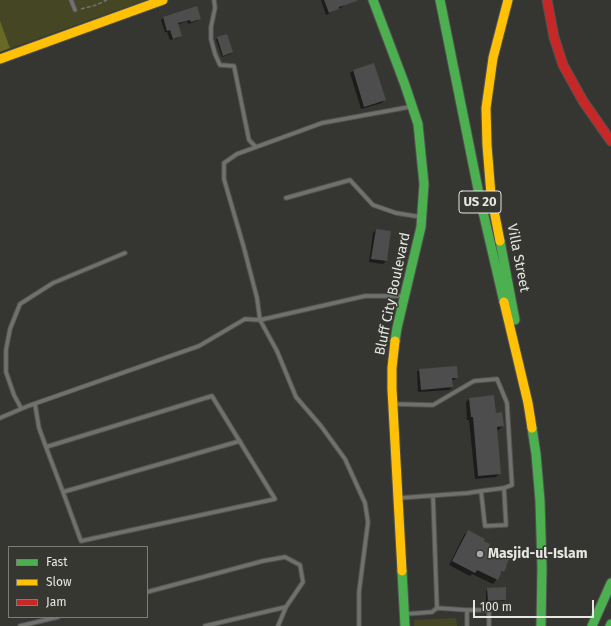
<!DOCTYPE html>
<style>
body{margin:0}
#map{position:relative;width:611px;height:626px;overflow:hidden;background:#353632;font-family:"Fira Sans",sans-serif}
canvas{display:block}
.legend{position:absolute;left:8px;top:546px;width:140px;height:72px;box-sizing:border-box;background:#363731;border:1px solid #7c7d78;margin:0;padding:5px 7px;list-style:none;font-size:12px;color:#e6e6e2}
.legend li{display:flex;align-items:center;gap:8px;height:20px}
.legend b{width:20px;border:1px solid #7c7d78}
.scale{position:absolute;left:473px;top:600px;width:121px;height:18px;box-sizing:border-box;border:2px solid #e6e6e2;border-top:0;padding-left:5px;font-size:12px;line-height:14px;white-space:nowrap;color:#e6e6e2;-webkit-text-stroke:3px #363731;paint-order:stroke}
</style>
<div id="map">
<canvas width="611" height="626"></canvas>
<ul class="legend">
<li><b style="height:5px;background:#4caf50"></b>Fast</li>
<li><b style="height:5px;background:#ffc107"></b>Slow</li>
<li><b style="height:5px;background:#c62828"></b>Jam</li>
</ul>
<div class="scale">100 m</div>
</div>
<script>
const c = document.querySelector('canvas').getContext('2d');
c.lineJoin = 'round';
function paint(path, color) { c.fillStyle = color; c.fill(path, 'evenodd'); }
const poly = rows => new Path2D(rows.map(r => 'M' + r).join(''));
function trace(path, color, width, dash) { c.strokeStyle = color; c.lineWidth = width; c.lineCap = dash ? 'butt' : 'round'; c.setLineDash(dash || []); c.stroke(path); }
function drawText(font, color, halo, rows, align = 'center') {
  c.font = font + ' "Fira Sans",sans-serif'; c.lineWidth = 3; c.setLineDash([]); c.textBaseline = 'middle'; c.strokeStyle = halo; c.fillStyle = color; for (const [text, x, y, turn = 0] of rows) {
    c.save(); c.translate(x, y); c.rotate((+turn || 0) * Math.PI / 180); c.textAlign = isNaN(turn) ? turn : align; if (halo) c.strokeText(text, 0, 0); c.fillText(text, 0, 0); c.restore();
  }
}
paint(poly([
 [0,0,146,0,0,52],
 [456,618,457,626,414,626,414,620]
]), '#454623');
paint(poly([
 [0,21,10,48,0,52]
]), '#676925');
paint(poly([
 [321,0,346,0,345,4,342,7,326,15],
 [196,7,200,18,197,21,188,24,187,21,177,25,181,35,178,38,170,40,167,32,165,32,161,20,163,18],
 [217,38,232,52,230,54,222,57,216,40],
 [374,64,384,100,382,103,361,109,350,73,353,71],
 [376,230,390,232,386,261,383,264,369,262,373,233],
 [419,370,457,377,454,380,451,380,452,387,449,390,418,392,417,372],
 [470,398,495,414,502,426,499,430,496,430,500,473,496,477,475,479,469,420,467,420,466,402],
 [468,531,483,541,504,566,503,571,493,584,472,574,470,576,449,565,464,535],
 [488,589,505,599,504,601,486,602,486,591]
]), '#0007');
paint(poly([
 [324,0,357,0,357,1,339,7,339,9,329,13],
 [197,6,201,19,191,22,190,20,178,23,182,36,173,39,170,30,167,31,163,17],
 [227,34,233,52,223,56,217,37],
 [374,63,386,100,364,107,353,70],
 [376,229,391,231,387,261,371,259],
 [457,366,458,378,452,378,453,387,421,390,419,369],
 [494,395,496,413,502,412,504,426,497,427,501,474,478,476,473,417,471,417,469,398],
 [468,530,485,539,484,541,490,544,489,546,510,558,506,565,507,566,504,572,502,571,498,580,477,570,475,573,452,561],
 [506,587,506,600,488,601,487,588]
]), '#4c4d4c');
const lane = poly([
 [71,0,75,10],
 [214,0,215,8,211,27,211,39,215,54,220,65,234,66,249,140,256,147],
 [286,198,350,180,373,205,396,213,421,217],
 [35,404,39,428,46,447,63,492,81,541,275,499,212,396,46,447],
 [394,404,433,405,474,381,497,379,507,403,512,485,504,488],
 [21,408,14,395,6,372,6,350,10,329,20,304,53,283,125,253],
 [0,418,28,406,199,346,245,319,260,320,365,296,402,296],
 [63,492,240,441],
 [399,498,468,493,481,491,504,488,506,525,485,526,481,491],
 [147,592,263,561,285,557,300,565,303,582,286,607,278,626],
 [437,608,467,610,467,626],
 [467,610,489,610,489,626],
 [406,614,432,612,437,608,433,496],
 [20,626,58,617],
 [205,626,286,607],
 [359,626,359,592,368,522,365,503,345,459,321,426,296,397,277,351,260,320,257,298,244,248,224,179,224,163,237,154,322,123,409,107]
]);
const fast = poly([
 [373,0,405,85,418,124,424,184,421,227,397,328,395,341],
 [440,0,480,199,504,302],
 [500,241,515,320],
 [532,428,536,454,540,501,542,568,541,626],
 [402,571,405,626],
 [592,626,611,583],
 [610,626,611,624]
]);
const slow = poly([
 [0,59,163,0],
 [500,241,491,195,487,145,486,108,493,58,508,0],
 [504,302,528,403,532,428],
 [395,341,392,368,392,389,402,571]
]);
const jam = poly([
 [547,0,554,37,563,65,583,101,611,141]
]);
trace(lane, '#51524f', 5.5);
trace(fast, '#51524f', 11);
trace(slow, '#51524f', 11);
trace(jam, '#51524f', 11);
trace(poly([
 [81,9,96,5,107,0]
]), '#727270', 1.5, [4, 2]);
trace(lane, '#70716e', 3.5);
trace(fast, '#4caf50', 9);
trace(slow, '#ffc107', 9);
trace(jam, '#c62828', 9);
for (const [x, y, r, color] of [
 [480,554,4,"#a8a8a4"]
]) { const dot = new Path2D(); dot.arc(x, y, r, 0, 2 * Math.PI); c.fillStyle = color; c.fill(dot); trace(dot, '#363731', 1.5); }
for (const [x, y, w] of [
 [480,202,42]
]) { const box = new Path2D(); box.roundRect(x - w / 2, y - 11, w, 22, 3); c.fillStyle = '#363731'; c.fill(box); trace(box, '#e6e6e2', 1); }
drawText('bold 13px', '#e6e6e2', null, [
 ["US 20",480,202]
]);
drawText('14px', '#e6e6e2', '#363731', [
 ["Villa Street",518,258,79],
 ["Bluff City Boulevard",393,294,-78]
]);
drawText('bold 14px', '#e6e6e2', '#363731', [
 ["Masjid-ul-Islam",488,554]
], 'left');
</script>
